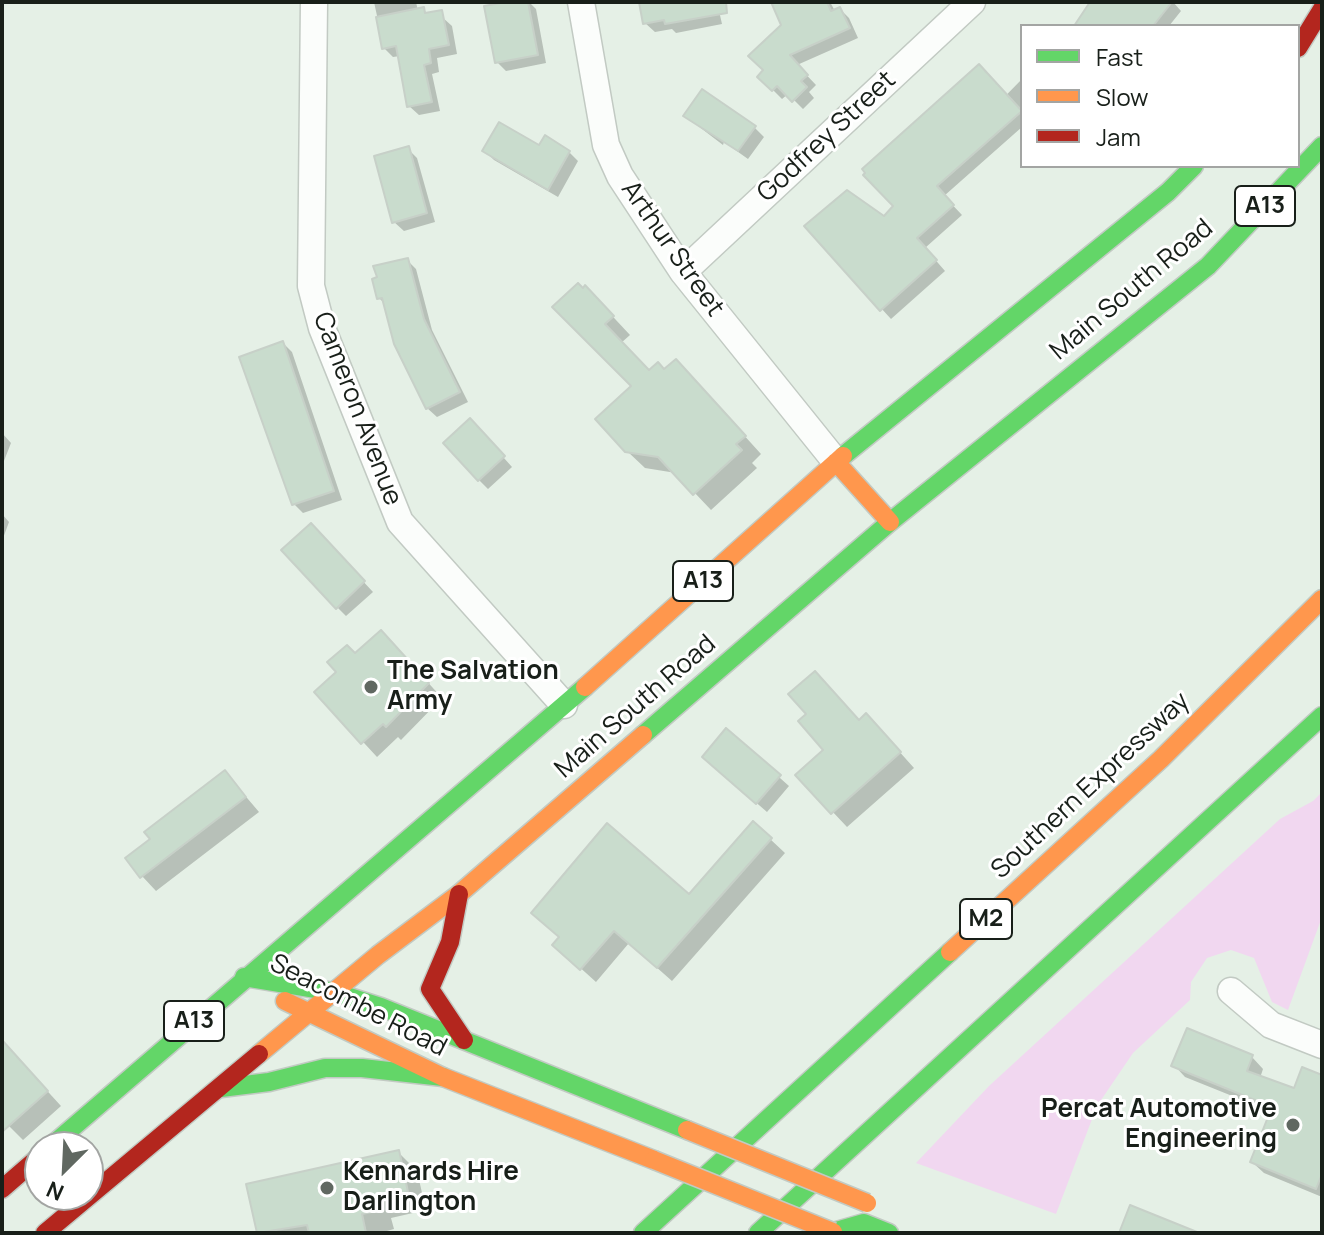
<!DOCTYPE html>
<html>
<head>
<meta charset="utf-8">
<style>
	body { margin:0 }
	#map { position:relative; width:1324px; height:1235px; overflow:hidden; background:#e5f0e6; font-family:Manrope,sans-serif }
	canvas { display:block }
	.frame { position:absolute; inset:0; border:4px solid #181f19; pointer-events:none }
	.legend { position:absolute; left:1020px; top:24px; width:280px; height:144px; box-sizing:border-box; background:#fff; border:2px solid #a3a5a3; margin:0; padding:10px 14px; list-style:none; font-size:24px; color:#181f19 }
	.legend li { display:flex; align-items:center; gap:16px; height:40px }
	.legend b { width:40px; border:2px solid #a3a5a3 }
	.north { position:absolute; left:24px; top:1131px; width:80px; height:80px; box-sizing:border-box; background:#fff; border:2px solid #a3a5a3; border-radius:50%; rotate:204deg; font-size:22px; font-weight:700; line-height:32px; text-align:center; color:#181f19 }
	.north::after { content:''; display:block; margin:auto; width:28px; height:36px; background:#606861; clip-path:polygon(50% 0,100% 100%,50% 72%,0 100%) }
</style>
</head>
<body>
<div id="map">
<canvas width="1324" height="1235"></canvas>
<div class="frame"></div>
<ul class="legend">
<li><b style="height:10px;background:#63d668"></b>Fast</li>
<li><b style="height:10px;background:#ff974d"></b>Slow</li>
<li><b style="height:10px;background:#b3261e"></b>Jam</li>
</ul>
<div class="north">N</div>
</div>
<script>
const context = document.querySelector('canvas').getContext('2d');
context.lineJoin = 'round';
function fillPath(path, color) {
  context.fillStyle = color;
  context.fill(path, 'evenodd');
}
function shape(rows) {
  const path = new Path2D();
  for (const r of rows) {
    path.moveTo(r[0], r[1]);
    for (let i = 2; i < r.length; i += 2) path.lineTo(r[i], r[i + 1]);
  }
  return path;
}
function strokePath(path, color, width, dash) {
  context.strokeStyle = color;
  context.lineWidth = width;
  context.lineCap = dash ? 'butt' : 'round';
  context.setLineDash(dash || []);
  context.stroke(path);
}
function label(font, color, halo, rows, align = 'center') {
  context.font = font + ' Manrope,sans-serif';
  context.lineWidth = 6;
  context.setLineDash([]);
  context.textBaseline = 'middle';
  context.strokeStyle = halo;
  context.fillStyle = color;
  for (const [text, x, y, turn = 0] of rows) {
    context.save();
    context.translate(x, y);
    context.rotate((+turn || 0) * Math.PI / 180);
    context.textAlign = isNaN(turn) ? turn : align;
    if (halo) context.strokeText(text, 0, 0);
    context.fillText(text, 0, 0);
    context.restore();
  }
}
fillPath(shape([
	[1322,792,1322,917,1288,1010,1272,1002,1254,958,1231,950,1207,958,1191,982,1190,1000,1133,1053,1097,1106,1056,1214,916,1163,989,1086,1280,819,1313,801]
]), '#f1d7f0');
fillPath(shape([
	[374,2,416,2,418,11,411,13,442,17,452,26,457,54,437,58,439,72,432,74,440,111,419,115,409,106,400,56,393,57,384,48],
	[517,2,529,2,536,9,546,63,506,71,497,62],
	[641,2,717,2,722,24,676,33,672,29,655,32,645,23],
	[773,2,830,2,835,11,840,9,849,18,858,38,797,65,816,85,809,92,814,98,803,109,788,94,782,99,760,77,783,25],
	[1094,2,1173,2,1181,11,1169,26,1076,26],
	[1022,79,1022,127,944,196,962,215,925,248,945,271,891,319,806,226,885,219],
	[685,116,755,128,764,137,748,159,724,142,723,145],
	[408,149,417,158,435,222,404,231,394,222],
	[485,151,569,152,578,161,558,197,494,160],
	[407,260,416,269,432,330,468,402,437,417,427,408,386,305,379,298,379,279],
	[602,305,630,335,621,343,649,373,665,372,693,379,761,454,752,463,757,468,711,510,676,473,645,468,627,451,634,386,555,307],
	[283,343,292,352,342,500,303,513,294,504],
	[479,430,512,467,488,489,479,480],
	[2,433,11,443,2,466],
	[2,514,9,522,2,541],
	[320,535,373,592,346,616,337,607],
	[395,646,442,698,401,740,398,737,377,757,317,692,355,656],
	[859,722,880,730,914,768,847,827,798,775],
	[727,731,789,786,767,812,714,766],
	[225,772,259,812,156,891,142,876],
	[754,824,785,853,672,981,629,943,596,982,555,945,689,897],
	[2,1049,19,1060,61,1106,23,1140,2,1119],
	[1252,1057,1263,1069,1260,1078,1295,1090,1322,1077,1322,1197,1264,1173,1252,1162,1272,1112,1185,1077,1174,1065],
	[398,1152,417,1171,426,1210,391,1218,394,1229,380,1233,259,1233,248,1186]
]), '#0003');
const building = shape([
	[506,2,528,2,538,55,495,63,484,6,506,2],
	[639,2,726,2,727,13,665,24,664,20,643,24,639,2],
	[771,2,827,2,831,11,840,7,850,28,790,55,808,75,801,81,807,87,792,102,777,86,772,91,757,77,763,70,748,56,781,25,771,2],
	[1090,2,1172,2,1153,26,1074,26,1090,2],
	[424,7,425,13,442,10,449,45,429,49,431,63,424,65,432,102,407,107,396,46,382,49,376,17,424,7],
	[979,64,1022,111,937,186,954,205,917,238,937,260,880,311,804,226,847,190,884,216,893,206,863,175,865,173,862,169,979,64],
	[702,89,756,126,738,151,683,116,702,89],
	[499,122,539,145,545,135,570,151,548,190,482,151,499,122],
	[409,146,427,213,392,223,374,156,409,146],
	[408,258,424,319,460,392,426,409,394,344,382,298,377,299,372,279,377,277,373,266,408,258],
	[578,283,583,288,585,285,614,316,605,324,649,370,658,362,664,369,676,359,746,436,736,444,742,450,693,495,658,457,625,452,595,419,631,386,552,307,578,283],
	[283,341,334,491,292,505,239,357,283,341],
	[470,418,505,456,478,481,443,443,470,418],
	[311,523,365,581,336,609,281,550,311,523],
	[381,630,429,683,386,727,383,724,361,744,314,692,336,672,327,662,347,645,355,653,381,630],
	[815,671,859,720,866,713,901,752,831,814,795,775,823,750,798,721,806,714,788,694,815,671],
	[726,728,781,775,756,804,702,757,726,728],
	[225,770,246,797,140,878,125,858,150,839,144,832,225,770],
	[753,821,772,838,657,968,614,931,580,970,552,945,559,937,531,913,607,823,689,894,753,821],
	[1187,1028,1253,1055,1247,1071,1294,1088,1302,1067,1322,1075,1322,1174,1316,1189,1250,1162,1272,1107,1171,1066,1187,1028],
	[2,1040,48,1091,2,1132,2,1040],
	[399,1150,408,1192,373,1199,376,1211,362,1214,366,1233,309,1233,307,1225,257,1233,246,1184,399,1150],
	[1130,1205,1197,1232,1197,1233,1119,1233,1130,1205]
]);
fillPath(building, '#c9dccd');
strokePath(building, '#c7d0c8', 2);
const street = shape([
	[314,2,311,286,322,328,400,522,564,705],
	[581,2,606,145,620,176,683,272,836,462],
	[683,272,972,2],
	[1231,991,1271,1025,1322,1045]
]);
const fast = shape([
	[843,456,1168,192,1194,166],
	[643,735,890,522,1208,266,1322,146],
	[244,977,334,992,381,1007,687,1130],
	[221,1088,269,1082,325,1068,362,1068,443,1077],
	[50,1147,585,687],
	[833,1232,864,1223,889,1233],
	[643,1233,950,952],
	[758,1233,1322,716]
]);
const slow = shape([
	[836,462,890,522],
	[585,687,843,456],
	[950,952,1161,759,1322,599],
	[285,1001,443,1077,654,1160],
	[259,1054,378,955,459,894,643,735]
]);
const jam = shape([
	[1298,48,1322,9],
	[459,894,450,942,430,989,464,1040],
	[2,1189,40,1156],
	[45,1233,259,1054]
]);
strokePath(street, '#c2cac3', 29);
strokePath(fast, '#c2cac3', 21);
strokePath(slow, '#c2cac3', 21);
strokePath(jam, '#c2cac3', 21);
strokePath(street, '#fbfdfb', 26);
strokePath(fast, '#63d668', 18);
strokePath(slow, '#ff974d', 18);
strokePath(jam, '#b3261e', 18);
const slowBridge = shape([
	[687,1130,867,1203],
	[654,1160,833,1232]
]);
strokePath(slowBridge, '#c2cac3', 21, []);
strokePath(slowBridge, '#ff974d', 18);
for (const [x, y, r, color] of [
	[371,687,8,"#606861"],
	[1293,1125,8,"#606861"],
	[327,1188,8,"#606861"]
]) {
  const dot = new Path2D();
  dot.arc(x, y, r, 0, 2 * Math.PI);
  context.fillStyle = color;
  context.fill(dot);
  strokePath(dot, '#fff', 3);
}
for (const [x, y, w] of [
	[1265,206,60],
	[703,581,60],
	[986,919,52],
	[194,1021,60]
]) {
  const box = new Path2D();
  box.roundRect(x - w / 2, y - 20, w, 40, 6);
  context.fillStyle = '#fff';
  context.fill(box);
  strokePath(box, '#181f19', 2);
}
label('bold 24px', '#181f19', null, [
	["A13",1265,206],
	["A13",703,581],
	["M2",986,919],
	["A13",194,1021]
]);
label('26px', '#181f19', '#fff', [
	["Godfrey Street",827,137,-43],
	["Arthur Street",672,249,55],
	["Main South Road",1132,290,-40],
	["Cameron Avenue",357,409,69],
	["Main South Road",636,707,-41],
	["Southern Expressway",1091,786,-43],
	["Seacombe Road",358,1006,27]
]);
label('bold 26px', '#181f19', '#fff', [
	["The Salvation",387,672],
	["Army",387,702],
	["Percat Automotive",1277,1110,"right"],
	["Engineering",1277,1140,"right"],
	["Kennards Hire",343,1173],
	["Darlington",343,1203]
], 'left');
</script>
</body>
</html>
